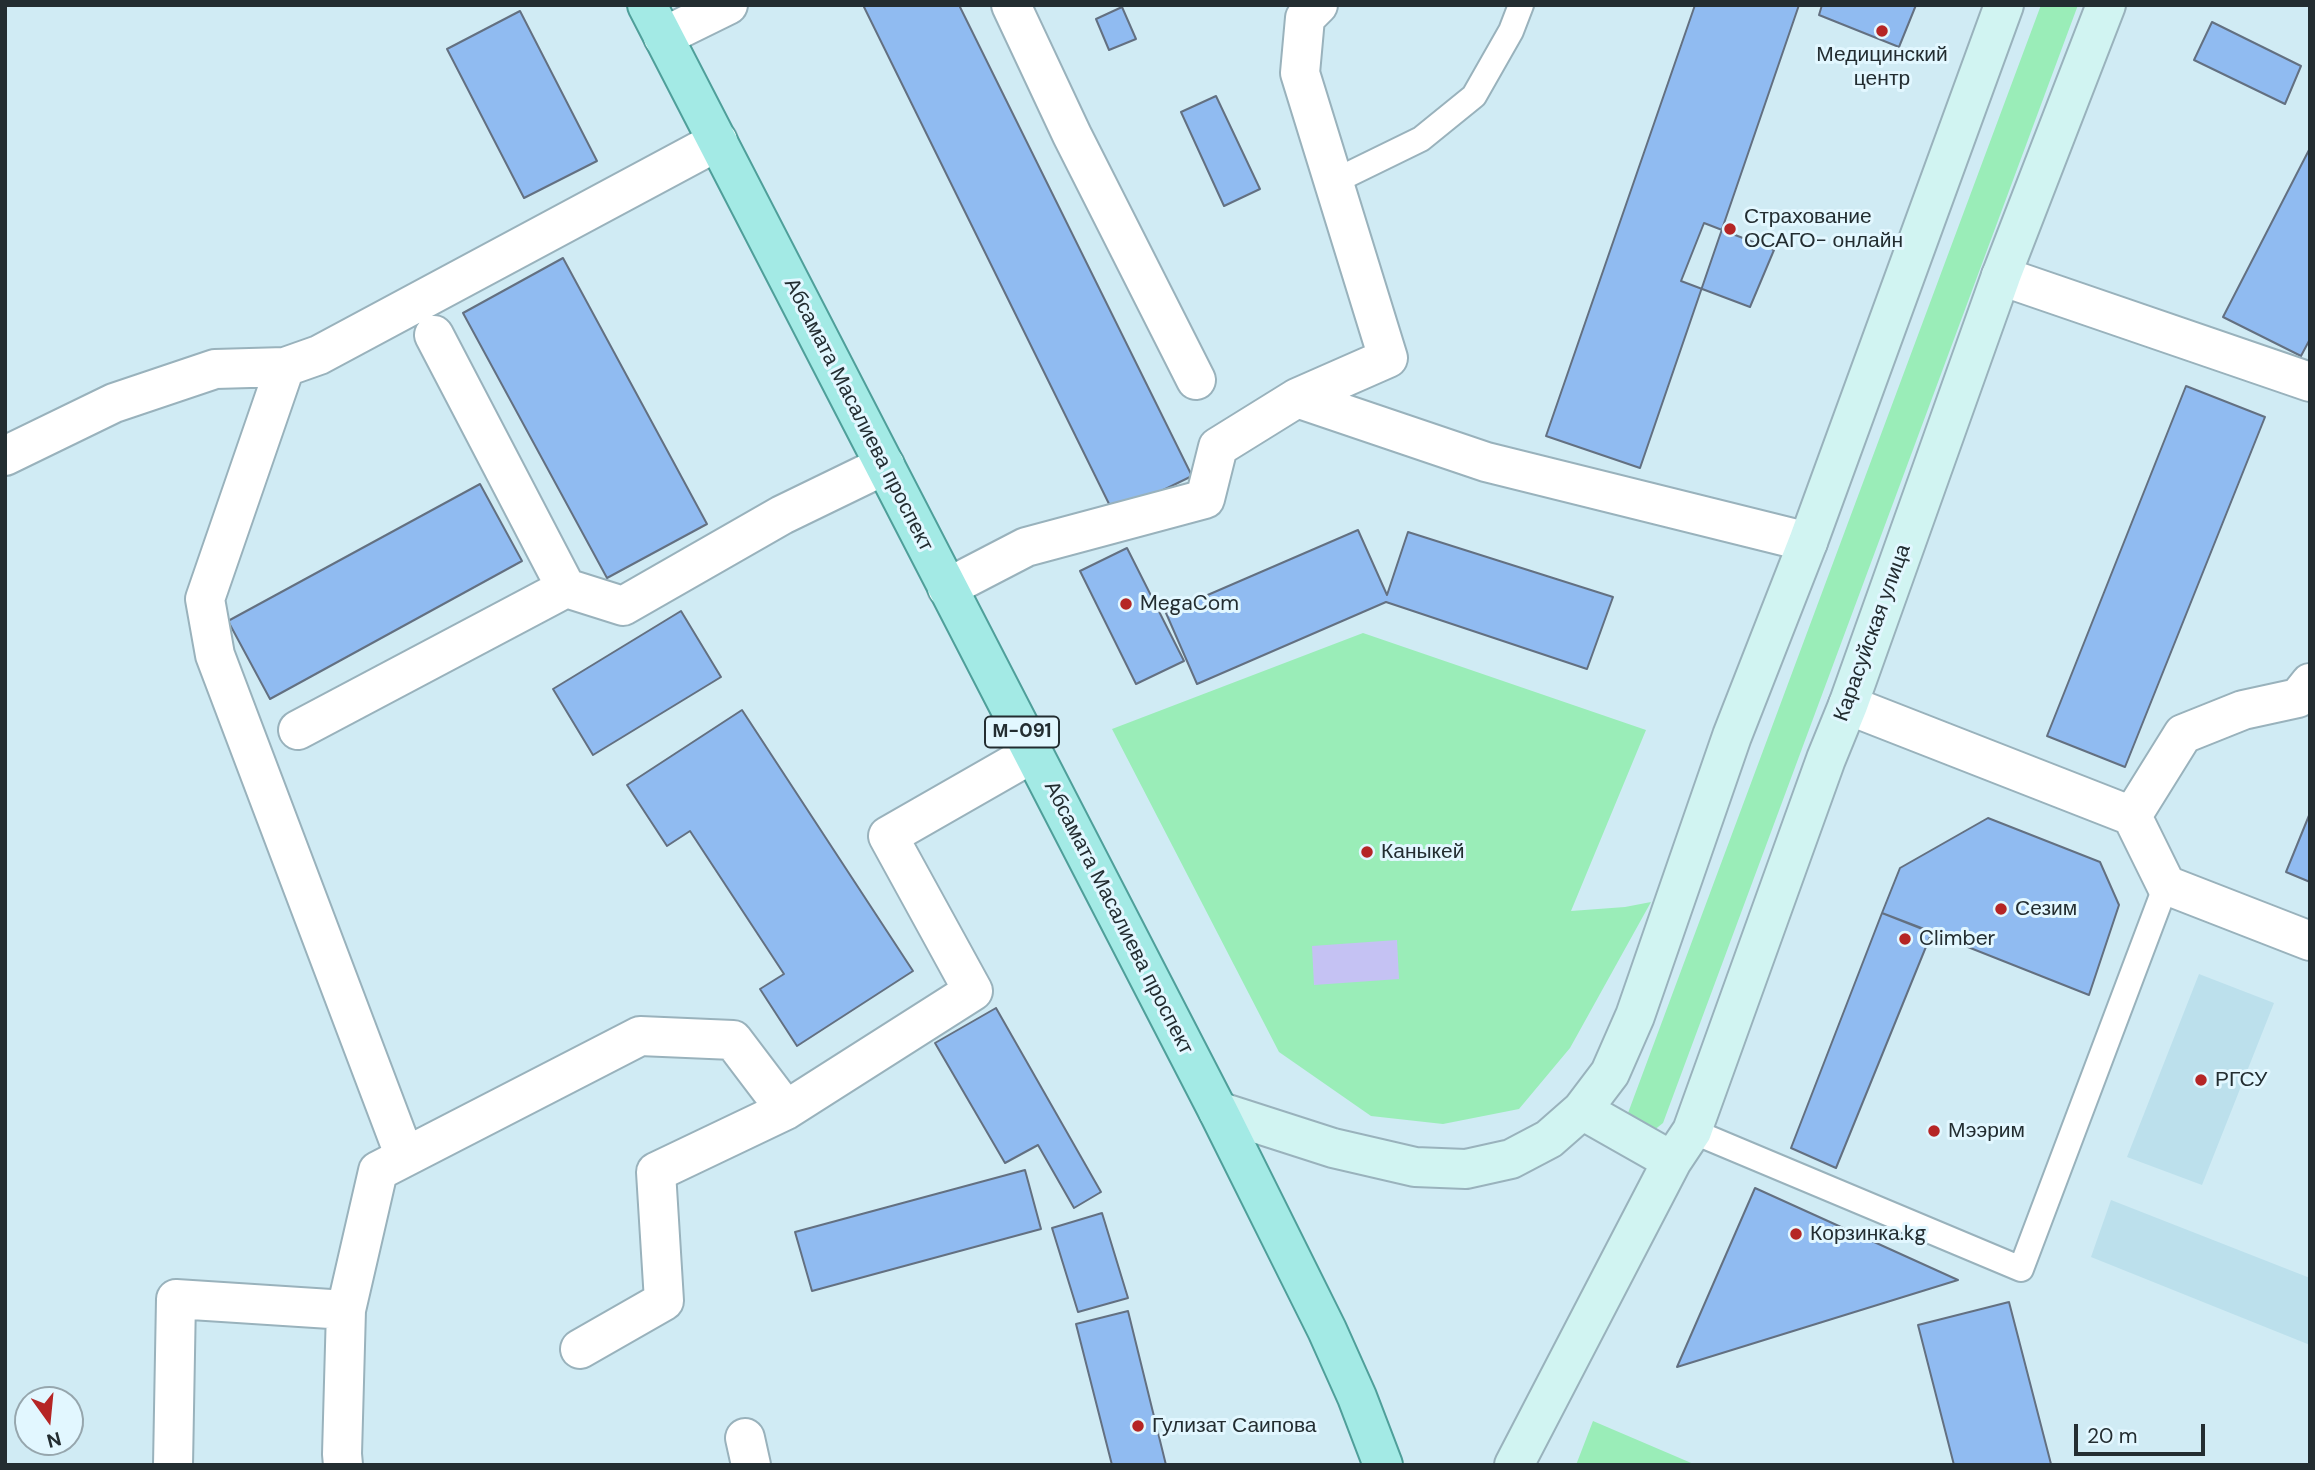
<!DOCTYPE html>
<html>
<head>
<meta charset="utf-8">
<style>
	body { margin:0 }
	#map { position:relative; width:2315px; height:1470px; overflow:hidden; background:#d0ebf4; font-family:"DM Sans",sans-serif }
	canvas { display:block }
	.frame { position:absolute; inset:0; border:7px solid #232d31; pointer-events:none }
	.north { position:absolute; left:14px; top:1386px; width:70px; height:70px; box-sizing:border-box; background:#e2f7ff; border:2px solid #96a6ad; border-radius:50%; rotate:165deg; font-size:19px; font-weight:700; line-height:28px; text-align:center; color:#232d31 }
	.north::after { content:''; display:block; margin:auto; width:24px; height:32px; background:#b52525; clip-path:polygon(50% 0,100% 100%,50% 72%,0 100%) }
	.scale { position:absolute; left:2074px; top:1424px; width:131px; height:32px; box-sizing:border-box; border:4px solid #232d31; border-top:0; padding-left:9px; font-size:21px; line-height:24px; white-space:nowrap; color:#232d31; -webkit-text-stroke:5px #e2f7ff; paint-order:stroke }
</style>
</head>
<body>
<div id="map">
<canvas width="2315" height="1470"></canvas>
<div class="frame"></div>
<div class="north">N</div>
<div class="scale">20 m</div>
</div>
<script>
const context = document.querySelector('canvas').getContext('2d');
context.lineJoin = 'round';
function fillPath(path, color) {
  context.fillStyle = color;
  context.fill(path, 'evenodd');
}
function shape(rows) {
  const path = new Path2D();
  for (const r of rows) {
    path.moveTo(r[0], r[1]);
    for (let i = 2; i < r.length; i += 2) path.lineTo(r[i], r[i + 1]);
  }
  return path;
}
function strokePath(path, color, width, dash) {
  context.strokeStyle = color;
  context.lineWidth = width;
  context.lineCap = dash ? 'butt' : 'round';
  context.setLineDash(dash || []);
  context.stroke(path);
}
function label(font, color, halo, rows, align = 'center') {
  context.font = font + ' "DM Sans",sans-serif';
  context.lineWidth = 6;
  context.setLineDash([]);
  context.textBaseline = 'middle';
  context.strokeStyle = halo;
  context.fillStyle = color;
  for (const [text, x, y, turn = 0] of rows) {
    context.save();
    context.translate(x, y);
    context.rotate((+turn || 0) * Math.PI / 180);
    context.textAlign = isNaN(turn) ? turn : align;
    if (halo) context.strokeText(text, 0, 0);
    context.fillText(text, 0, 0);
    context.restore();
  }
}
fillPath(shape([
	[2199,974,2274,1003,2202,1185,2127,1157],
	[2111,1200,2310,1278,2310,1345,2091,1257]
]), '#bce0ec');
fillPath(shape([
	[2041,5,2078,5,1663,1123,1653,1131,1632,1123,1628,1113],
	[1363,633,1646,730,1571,911,1625,907,1651,902,1570,1048,1519,1109,1443,1124,1371,1116,1279,1052,1112,729],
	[1593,1421,1696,1465,1576,1465]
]), '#9aedb8');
fillPath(shape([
	[1397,940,1399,979,1314,985,1312,946]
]), '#c5c2f3');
const building = shape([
	[863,5,959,5,1192,476,1114,514,863,5],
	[1695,5,1799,5,1640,468,1546,436,1695,5],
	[1822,5,1916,5,1899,47,1819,15,1822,5],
	[1122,7,1136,39,1109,50,1096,19,1122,7],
	[520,11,597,161,524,198,447,49,520,11],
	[2212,22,2301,66,2285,104,2194,60,2212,22],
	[1216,96,1260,189,1224,206,1181,112,1216,96],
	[2310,148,2310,339,2301,356,2223,317,2310,148],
	[1704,223,1774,250,1750,307,1681,281,1704,223],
	[563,258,707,524,607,578,463,313,563,258],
	[2186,386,2265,417,2125,767,2047,736,2186,386],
	[480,484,522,561,270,699,228,621,480,484],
	[1358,530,1387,595,1408,532,1613,597,1587,669,1386,602,1197,684,1166,613,1358,530],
	[1127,548,1184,661,1136,684,1080,571,1127,548],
	[681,611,721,677,593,755,553,689,681,611],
	[742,710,913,971,797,1046,760,989,784,974,690,831,667,846,627,785,742,710],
	[2310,813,2310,882,2286,872,2310,813],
	[1988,818,2100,862,2119,905,2089,995,1882,913,1900,868,1988,818],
	[1882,913,1932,932,1836,1168,1791,1148,1882,913],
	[996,1008,1101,1192,1074,1208,1038,1145,1005,1163,935,1043,996,1008],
	[1025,1170,1041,1229,812,1291,795,1232,1025,1170],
	[1755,1188,1958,1280,1677,1367,1755,1188],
	[1102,1213,1128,1298,1078,1312,1052,1228,1102,1213],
	[2009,1302,2051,1464,1954,1465,1918,1325,2009,1302],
	[1128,1311,1166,1465,1112,1465,1076,1324,1128,1311]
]);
fillPath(building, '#90bbf1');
strokePath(building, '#637081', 2);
const lane = shape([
	[1333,182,1421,139,1474,96,1511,31,1521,5],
	[1692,1131,2021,1269,2166,885]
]);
const street = shape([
	[1011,5,1072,135,1196,380],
	[663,37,728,5],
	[2001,276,2310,382],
	[434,335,566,588,623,606,782,515,885,465],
	[285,367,205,599,215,655,405,1157],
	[1297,398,1388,358,1300,73,1305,18,1318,5],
	[5,456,114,403,215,369,285,367,319,355,718,141],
	[947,588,1026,547,1205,499,1218,447,1297,398,1486,462,1808,542],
	[1848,705,2132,816,2166,885,2310,941],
	[298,730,566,588],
	[2132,816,2183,734,2243,710,2298,698,2310,683],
	[580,1349,664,1301,656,1172,786,1110,973,991,888,836,1033,753],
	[745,1438,751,1465],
	[173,1465,176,1299,346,1310],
	[343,1465,342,1454,346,1310,378,1171,640,1036,733,1040,786,1110]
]);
const secondary = shape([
	[1582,1110,1672,1161],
	[1218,1111,1333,1148,1415,1167,1466,1169,1511,1159,1549,1139,1582,1110,1610,1073,1635,1016,1732,736,1808,542,2004,5],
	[1514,1465,1672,1161,1692,1131,1826,759,1848,705,2001,276,2106,5]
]);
const primary = shape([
	[647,5,1218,1111,1327,1330,1357,1397,1383,1465]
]);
strokePath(lane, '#99b2bc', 28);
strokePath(street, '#99b2bc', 42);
strokePath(secondary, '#99b2bc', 42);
strokePath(primary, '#4f9f9a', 42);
strokePath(lane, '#fff', 24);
strokePath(street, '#fff', 38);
strokePath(secondary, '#d1f4f2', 38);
strokePath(primary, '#a3eae5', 38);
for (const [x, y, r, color] of [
	[1882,31,7,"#b52525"],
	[1730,229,7,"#b52525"],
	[1126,604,7,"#b52525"],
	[1367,852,7,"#b52525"],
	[2001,909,7,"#b52525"],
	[1905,939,7,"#b52525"],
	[2201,1080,7,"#b52525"],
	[1934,1131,7,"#b52525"],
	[1796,1234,7,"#b52525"],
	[1138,1426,7,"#b52525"]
]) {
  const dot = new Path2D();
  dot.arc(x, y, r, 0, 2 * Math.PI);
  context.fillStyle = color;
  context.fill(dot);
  strokePath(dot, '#e2f7ff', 2.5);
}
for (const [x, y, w] of [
	[1022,732,74]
]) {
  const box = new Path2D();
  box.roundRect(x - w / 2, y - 15.5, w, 31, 5);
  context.fillStyle = '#e2f7ff';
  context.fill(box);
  strokePath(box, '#232d31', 2);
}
label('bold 19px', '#232d31', null, [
	["М-091",1022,732]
]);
label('21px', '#232d31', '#e2f7ff', [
	["Медицинский",1882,55,"center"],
	["центр",1882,79,"center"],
	["Страхование",1744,217],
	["ОСАГО- онлайн",1744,241],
	["MegaCom",1140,604],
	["Каныкей",1381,852],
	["Сезим",2015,909],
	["Climber",1919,939],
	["РГСУ",2215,1080],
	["Мээрим",1948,1131],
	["Корзинка.kg",1810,1234],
	["Гулизат Саипова",1152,1426]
], 'left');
label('21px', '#232d31', '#e2f7ff', [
	["Абсамата Масалиева проспект",858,415,63],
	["Карасуйская улица",1873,633,-70],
	["Абсамата Масалиева проспект",1118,918,63]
]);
</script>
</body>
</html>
